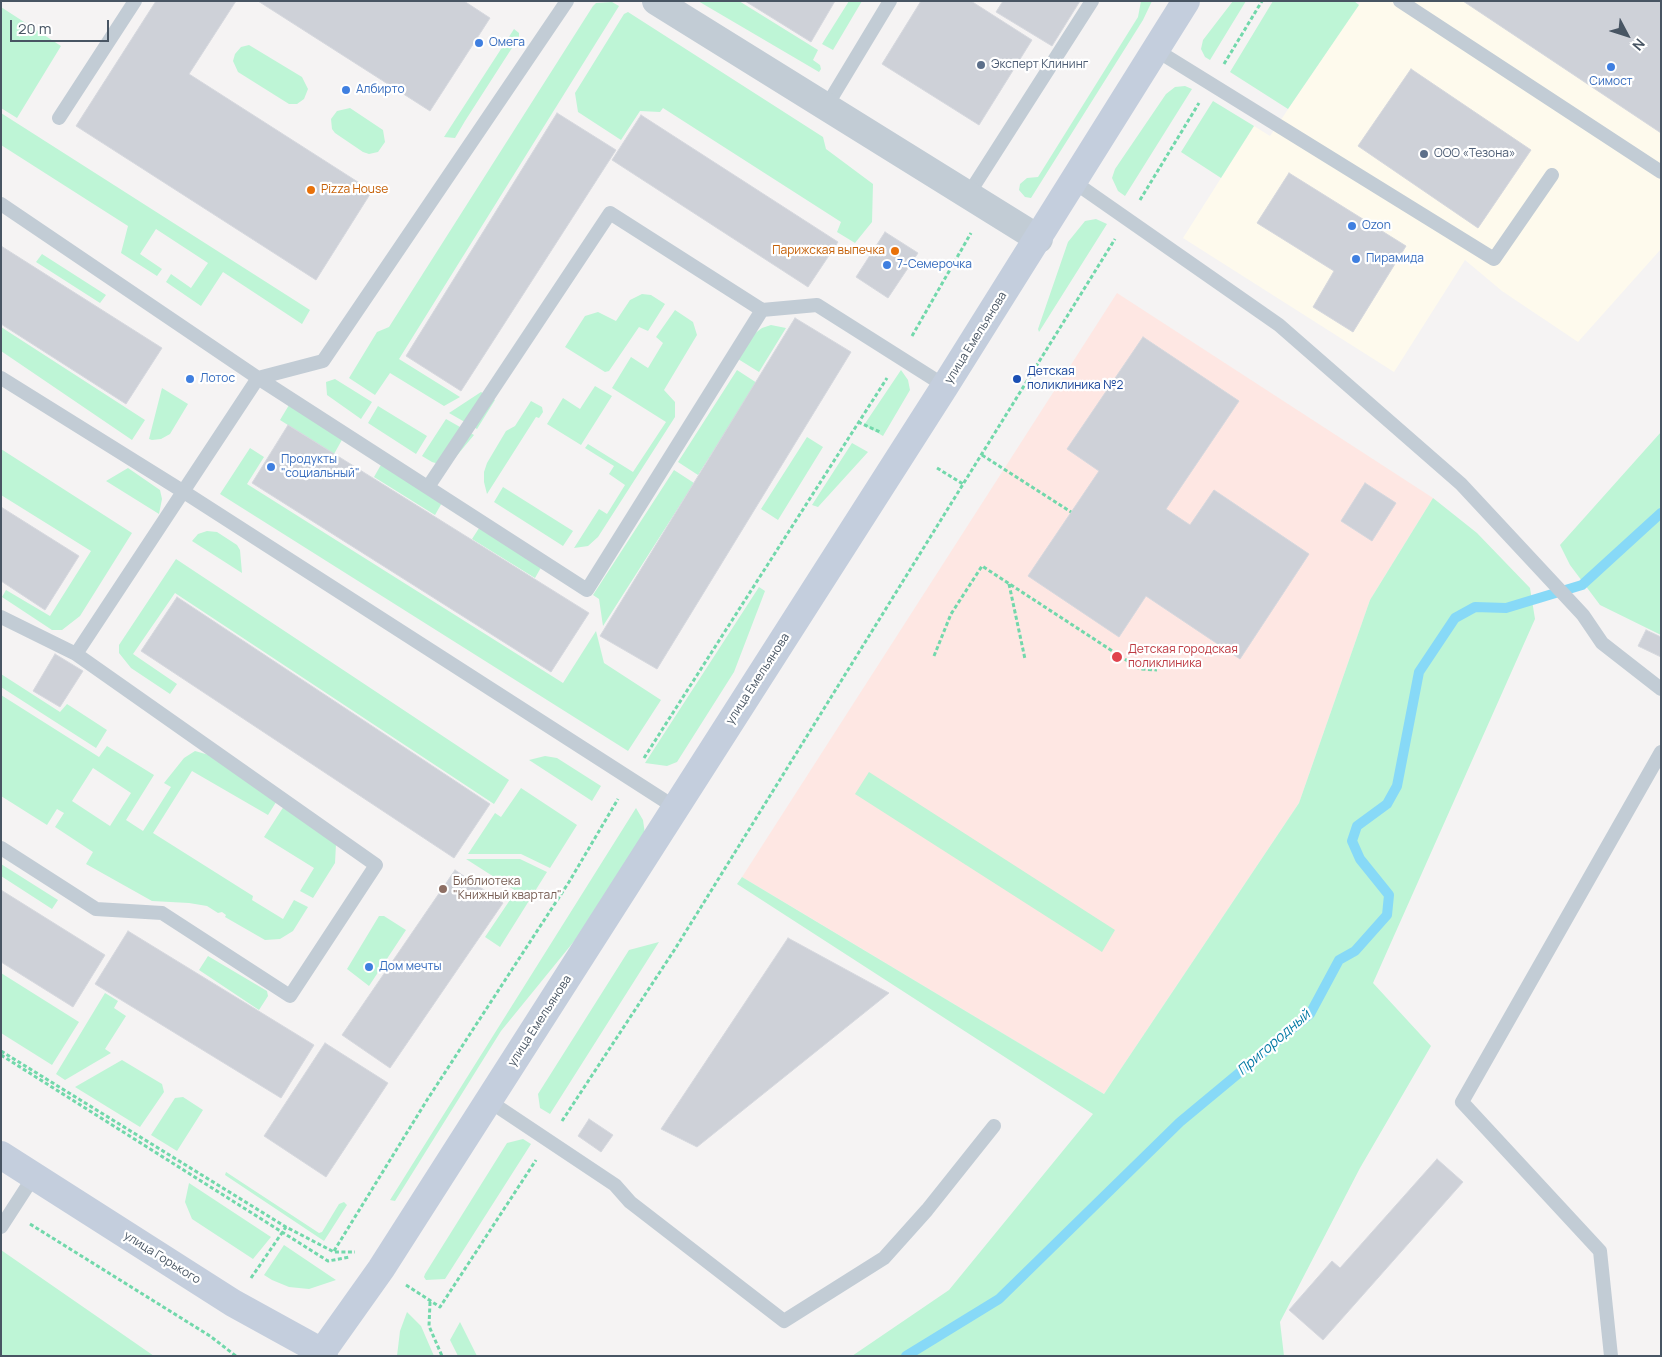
<!DOCTYPE html>
<html>
<head>
<meta charset="utf-8">
<style>
	body { margin:0 }
	#map { position:relative; width:1662px; height:1357px; overflow:hidden; background:#f5f3f3; font-family:Manrope,sans-serif }
	canvas { display:block }
	.frame { position:absolute; inset:0; border:2px solid #485563; pointer-events:none }
	.north { position:absolute; left:1602px; top:10px; width:50px; height:50px; -webkit-text-stroke:4px #fff; paint-order:stroke; rotate:130deg; font-size:14px; font-weight:700; line-height:20px; text-align:center; color:#485563 }
	.north::after { content:''; display:block; margin:auto; width:18px; height:22px; background:#485563; clip-path:polygon(50% 0,100% 100%,50% 72%,0 100%) }
	.scale { position:absolute; left:10px; top:20px; width:99px; height:22px; box-sizing:border-box; border:2px solid #485563; border-top:0; padding-left:6px; font-size:15px; line-height:18px; white-space:nowrap; color:#485563; -webkit-text-stroke:4px #fff; paint-order:stroke }
</style>
</head>
<body>
<div id="map">
<canvas width="1662" height="1357"></canvas>
<div class="frame"></div>
<div class="north">N</div>
<div class="scale">20 m</div>
</div>
<script>
const context = document.querySelector('canvas').getContext('2d');
context.lineJoin = 'round';
function fillPath(path, color) {
  context.fillStyle = color;
  context.fill(path, 'evenodd');
}
function shape(rows) {
  const path = new Path2D();
  for (const r of rows) {
    path.moveTo(r[0], r[1]);
    for (let i = 2; i < r.length; i += 2) path.lineTo(r[i], r[i + 1]);
  }
  return path;
}
function strokePath(path, color, width, dash) {
  context.strokeStyle = color;
  context.lineWidth = width;
  context.lineCap = dash ? 'butt' : 'round';
  context.setLineDash(dash || []);
  context.stroke(path);
}
function label(font, color, halo, rows, align = 'center') {
  context.font = font + ' Manrope,sans-serif';
  context.lineWidth = 4.5;
  context.setLineDash([]);
  context.textBaseline = 'middle';
  context.strokeStyle = halo;
  context.fillStyle = color;
  for (const [text, x, y, turn = 0] of rows) {
    context.save();
    context.translate(x, y);
    context.rotate((+turn || 0) * Math.PI / 180);
    context.textAlign = isNaN(turn) ? turn : align;
    if (halo) context.strokeText(text, 0, 0);
    context.fillText(text, 0, 0);
    context.restore();
  }
}
fillPath(shape([
	[1361,1,1661,1,1661,249,1578,342,1502,291,1465,260,1394,372,1183,238,1254,126,1270,136]
]), '#fefaed');
fillPath(shape([
	[1117,293,1433,498,1370,600,1299,803,1104,1094,742,877]
]), '#fee7e3');
fillPath(shape([
	[698,1,739,1,818,50,813,60,820,65,821,69,819,72],
	[849,1,862,1,833,50,822,44],
	[1141,1,1152,1,1143,20,1031,198,1025,197,1019,190,1020,184,1027,178,1038,177,1138,17],
	[1233,1,1246,1,1210,60,1205,57,1201,49,1203,40],
	[1273,1,1354,1,1359,5,1288,109,1230,72],
	[612,2,619,6,399,359,460,397,444,406,390,373,375,395,349,378,377,332,389,327,593,6,596,3],
	[1,7,61,46,17,118,1,108],
	[628,12,823,137,826,149,873,184,872,222,855,243,837,232,841,222,663,108,660,112,640,111,621,140,578,112,575,93,624,14],
	[514,29,519,33,519,37,465,121,455,138,444,137],
	[249,45,302,77,308,89,304,99,297,104,289,104,238,72,233,61,235,54,241,47],
	[1185,86,1192,89,1125,196,1118,191,1112,178,1115,169,1166,94,1175,87],
	[1213,101,1254,126,1221,178,1181,152],
	[350,108,383,130,385,142,378,152,369,154,363,152,335,133,332,129,331,119,337,111],
	[1,113,310,310,302,324,223,272,201,306,166,282,171,274,191,288,208,263,156,229,140,254,162,269,157,276,121,253,128,226,1,145],
	[1096,219,1107,224,1039,332,1038,329,1068,242,1085,221],
	[42,254,106,295,100,303,36,262],
	[642,294,651,295,665,304,648,331,639,327,609,371,605,372,565,347,585,316,598,312,616,321,630,300],
	[675,310,693,322,697,335,664,390,675,402,675,417,598,537,588,546,574,548,599,509,607,514,625,485,609,474,614,466,585,448,588,444,633,472,666,422,612,388,631,357,648,368,663,343,656,337],
	[771,325,786,328,759,372,738,359,754,334,762,328],
	[1,327,145,420,132,440,1,351],
	[737,370,757,383,698,475,678,462],
	[901,370,908,380,910,390,883,436,864,425],
	[335,379,372,402,361,419,327,395,326,382],
	[595,386,612,396,581,445,547,424,563,398,580,409],
	[162,388,188,404,170,434,161,439,152,440,149,439],
	[481,392,495,400,477,429,449,413],
	[531,401,542,407,543,412,539,418,536,417,487,494,484,482,484,472,487,463,506,431,515,426],
	[289,405,343,438,334,454,280,420],
	[378,406,427,436,416,454,368,423],
	[446,419,474,435,454,459,439,464,432,462,422,456],
	[1661,432,1661,635,1600,605,1570,565,1560,545],
	[807,437,823,447,778,520,761,509],
	[852,443,868,452,818,507,812,505],
	[250,448,264,457,247,484,563,683,596,631,604,663,661,700,628,751,220,494],
	[1,449,132,533,80,616,62,630,52,630,2,597,6,590,50,616,91,551,1,495],
	[382,463,443,501,435,515,374,477],
	[128,468,160,490,162,499,159,514,106,481],
	[674,470,694,483,603,626,599,599,593,595],
	[503,487,573,531,563,546,494,502],
	[1433,498,1477,533,1530,588,1535,619,1373,983,1431,1046,1360,1168,1280,1322,1284,1356,852,1356,949,1290,1093,1114,737,884,742,877,1104,1094,1299,803,1370,600],
	[481,525,543,564,535,578,472,539],
	[207,531,217,532,237,545,240,550,242,573,192,541,198,534],
	[176,559,509,780,494,804,175,593,133,654,177,684,170,694,131,668,119,653,119,645],
	[759,587,765,591,734,672,677,762,667,766,645,763],
	[1,674,60,712,67,704,107,730,96,748,1,687],
	[1,695,99,757,107,746,154,775,126,820,143,831,171,787,164,783,184,758,195,751,209,755,278,799,268,815,192,771,153,833,253,896,252,900,283,919,294,900,308,907,293,931,280,939,265,940,225,917,226,915,222,912,218,913,207,906,189,903,152,901,86,864,93,852,55,827,64,813,57,809,47,825,1,796],
	[93,768,131,793,110,826,72,801],
	[545,756,557,758,601,786,592,801,529,760],
	[869,772,1115,930,1102,952,855,794],
	[521,788,577,825,550,868,521,854,468,854,495,813,501,817],
	[286,803,336,844,335,863,313,898,300,891,314,868,264,837],
	[636,808,643,820,645,834,593,918,501,1031,395,1201,390,1200],
	[466,859,520,859,547,872,500,947,485,937,516,891],
	[1,864,58,900,52,909,1,876],
	[379,916,384,916,406,930,369,986,347,969],
	[659,942,550,1114,540,1108,538,1094,629,950],
	[208,956,267,991,268,996,259,1010,199,970],
	[1,973,79,1022,52,1065,1,1033],
	[105,993,118,1001,114,1008,126,1016,105,1049,111,1053,65,1080,56,1074],
	[122,1060,162,1084,164,1092,140,1127,75,1087],
	[183,1097,203,1110,177,1151,151,1135,175,1098],
	[523,1139,531,1144,445,1279,426,1280,424,1277,425,1274,507,1143],
	[226,1172,319,1233,322,1232,339,1204,344,1202,347,1205,324,1241,225,1175],
	[189,1183,271,1237,253,1259,192,1219,185,1202],
	[284,1245,336,1280,309,1289,289,1287,272,1280,264,1275],
	[1,1250,154,1356,1,1356],
	[407,1312,421,1326,434,1356,397,1356,400,1331],
	[460,1322,477,1356,458,1356,450,1340]
]), '#bef5d6');
strokePath(shape([
	[906,1356,999,1299,1180,1122,1310,1014,1339,960,1355,951,1387,915,1389,895,1360,859,1352,841,1357,826,1387,804,1397,786,1419,672,1455,618,1475,607,1506,608,1582,585,1661,513]
]), '#87d9f7', 10);
const building = shape([
	[156,1,236,1,189,74,372,191,316,280,76,126,156,1],
	[258,1,464,1,490,18,430,111,258,1],
	[745,1,835,1,811,42,745,1],
	[921,1,971,1,1032,40,979,125,882,64,921,1],
	[1003,1,1080,1,1052,46,996,12,1003,1],
	[1463,1,1661,1,1661,133,1463,1],
	[1411,69,1531,150,1478,228,1358,146,1411,69],
	[557,113,616,150,461,391,406,356,557,113],
	[641,115,838,242,808,287,612,160,641,115],
	[1289,173,1406,246,1353,332,1313,307,1334,271,1257,223,1289,173],
	[885,232,918,253,888,298,856,277,885,232],
	[1,246,162,348,126,404,1,324,1,246],
	[795,318,851,352,657,669,600,636,795,318],
	[1143,337,1239,401,1166,509,1190,525,1214,490,1309,554,1240,659,1146,596,1119,637,1028,576,1099,471,1067,449,1143,337],
	[288,425,589,613,551,672,252,483,288,425],
	[1365,483,1396,503,1372,541,1341,521,1365,483],
	[1,507,79,556,45,610,1,581,1,507],
	[177,597,490,804,454,858,141,651,177,597],
	[1646,630,1661,637,1661,657,1638,646,1646,630],
	[55,654,83,671,60,707,33,691,55,654],
	[455,870,503,903,390,1068,342,1035,455,870],
	[1,890,105,955,73,1007,1,962,1,890],
	[128,931,314,1045,281,1098,95,984,128,931],
	[788,938,889,993,697,1147,661,1129,788,938],
	[325,1043,388,1083,326,1177,264,1136,325,1043],
	[589,1119,613,1135,601,1152,578,1136,589,1119],
	[1437,1159,1463,1182,1323,1340,1289,1310,1332,1261,1340,1268,1437,1159]
]);
fillPath(building, '#ced1d8');
strokePath(building, '#d6d8de', 1);
strokePath(shape([
	[1224,64,1262,1],
	[1140,200,1199,103],
	[912,336,971,233],
	[858,422,880,432],
	[982,455,1071,512],
	[937,468,963,484],
	[1009,584,1025,659],
	[934,656,951,614,982,566,1140,669,1157,670],
	[644,758,887,378],
	[1,1051,286,1227,334,1252,355,1252],
	[1,1055,328,1261,350,1257],
	[562,1121,675,949,1115,239],
	[30,1224,210,1336,236,1356],
	[334,1251,427,1100,569,882,618,799],
	[251,1278,286,1227],
	[406,1285,440,1307,536,1160],
	[430,1302,429,1326,442,1356]
]), '#72d8ab', 3, [4, 2.5]);
strokePath(shape([
	[1400,1,1661,172],
	[1156,50,1494,259,1552,175],
	[826,107,890,1],
	[59,118,135,1],
	[1074,182,1279,325,1461,484,1583,615,1602,643,1661,689],
	[968,195,1092,1],
	[1,204,258,378,323,361,567,1],
	[1,378,184,492,676,808],
	[428,487,610,213,762,310],
	[1,617,76,654],
	[1,848,96,909,162,913,290,996,376,865,76,654,258,378,587,590,762,310,817,305,945,386],
	[489,1101,615,1185,630,1202,784,1321,884,1258,927,1210,994,1126],
	[1,1227,34,1176],
	[1611,1356,1600,1251,1462,1102,1661,752]
]), '#c2ccd5', 14);
strokePath(shape([
	[656,1,1039,239]
]), '#c2ccd5', 28);
strokePath(shape([
	[1,1155,233,1303,322,1352,324,1356],
	[322,1352,381,1269,945,386,1186,1]
]), '#c4cedd', 28);
for (const [x, y, r, color] of [
	[479,43,5,"#3f7fe0"],
	[981,65,5,"#5c6f8a"],
	[1611,67,5,"#3f7fe0"],
	[346,90,5,"#3f7fe0"],
	[1424,154,5,"#5c6f8a"],
	[311,190,5,"#e8710a"],
	[1352,226,5,"#3f7fe0"],
	[895,251,5,"#e8710a"],
	[1356,259,5,"#3f7fe0"],
	[887,265,5,"#3f7fe0"],
	[190,379,5,"#3f7fe0"],
	[1017,379,5,"#1a4fb4"],
	[271,467,5,"#3f7fe0"],
	[1117,657,6,"#e0444e"],
	[443,889,5,"#8d6e63"],
	[369,967,5,"#3f7fe0"]
]) {
  const dot = new Path2D();
  dot.arc(x, y, r, 0, 2 * Math.PI);
  context.fillStyle = color;
  context.fill(dot);
  strokePath(dot, '#fff', 2);
}
label('12px', '#366cbe', '#fff', [
	["Омега",489,43],
	["Симост",1611,82,"center"],
	["Албирто",356,90],
	["Ozon",1362,226],
	["Пирамида",1366,259],
	["7-Семерочка",897,265],
	["Лотос",200,379],
	["Продукты",281,460],
	["\"социальный\"",281,474],
	["Дом мечты",379,967]
], 'left');
label('12px', '#4e5e75', '#fff', [
	["Эксперт Клининг",991,65],
	["ООО «Тезона»",1434,154]
], 'left');
label('12px', '#c56008', '#fff', [
	["Pizza House",321,190],
	["Парижская выпечка",885,251,"right"]
], 'left');
label('12px', '#485563', '#fff', [
	["улица Емельянова",976,338,-58],
	["улица Емельянова",758,679,-57],
	["улица Емельянова",540,1021,-57],
	["улица Горького",162,1258,32]
]);
label('12px', '#164399', '#fff', [
	["Детская",1027,372],
	["поликлиника №2",1027,386]
], 'left');
label('12px', '#be3a42', '#fff', [
	["Детская городская",1128,650],
	["поликлиника",1128,664]
], 'left');
label('12px', '#785e54', '#fff', [
	["Библиотека",453,882],
	["\"Книжный квартал\"",453,896]
], 'left');
label('italic 14px', '#037aa4', '#fff', [
	["Пригородный",1274,1043,-41]
]);
</script>
</body>
</html>
